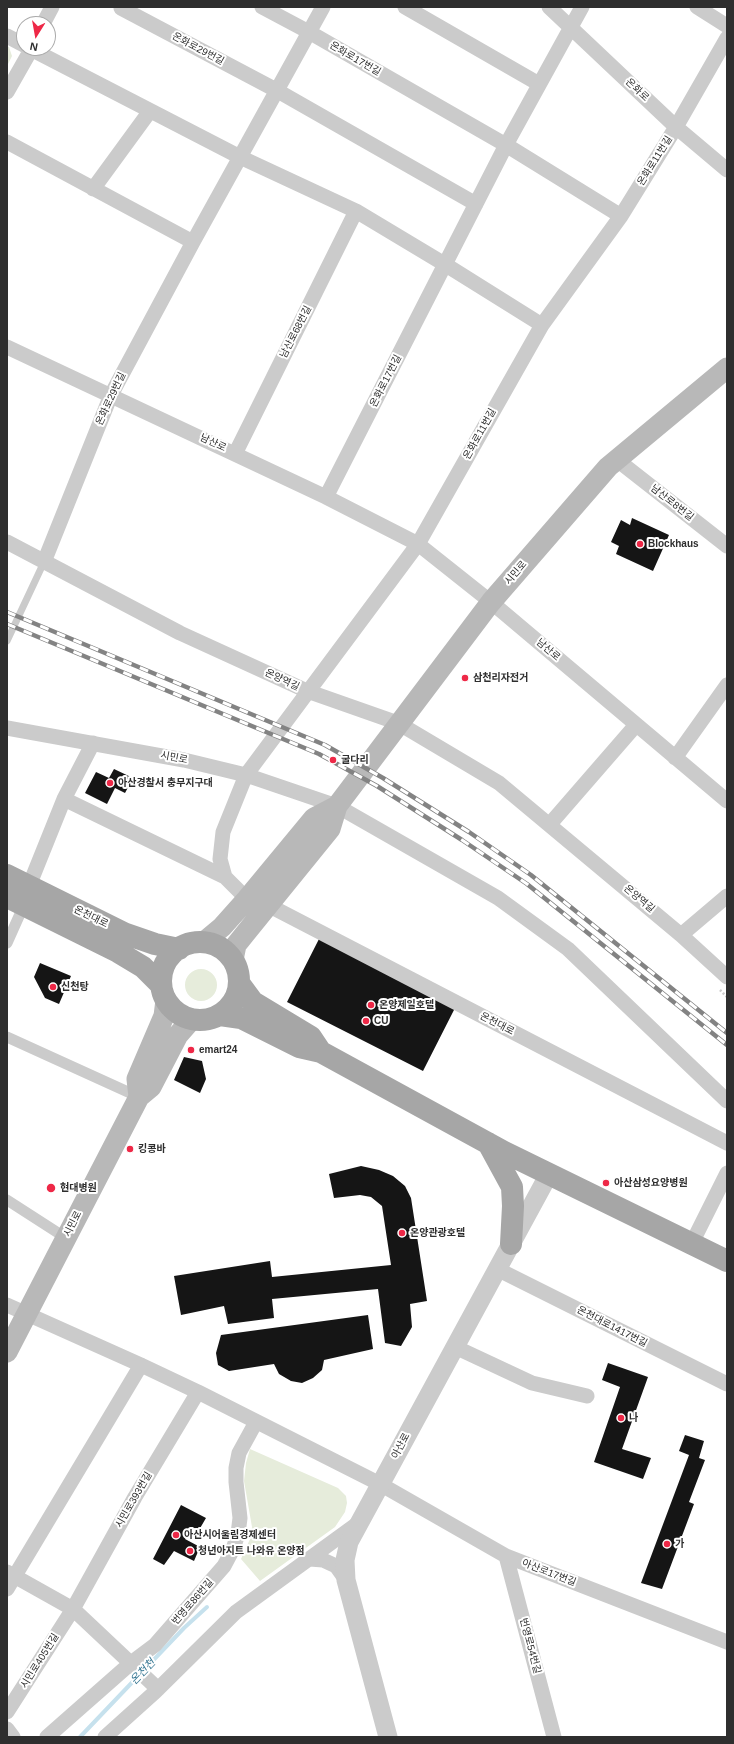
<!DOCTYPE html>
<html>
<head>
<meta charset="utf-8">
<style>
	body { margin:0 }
	#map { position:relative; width:734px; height:1744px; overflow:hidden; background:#fff; font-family:Helvetica,sans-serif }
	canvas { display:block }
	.frame { position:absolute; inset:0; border:8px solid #2e2e2e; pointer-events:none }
	.north { position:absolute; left:16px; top:16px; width:40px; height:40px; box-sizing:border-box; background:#fff; border:1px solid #ababab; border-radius:50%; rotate:191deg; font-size:11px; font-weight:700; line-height:16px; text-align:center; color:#2e2e2e }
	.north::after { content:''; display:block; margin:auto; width:14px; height:18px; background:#ee2847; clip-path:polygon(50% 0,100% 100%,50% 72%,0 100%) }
</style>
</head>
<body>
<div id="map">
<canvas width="734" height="1744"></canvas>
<div class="frame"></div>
<div class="north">N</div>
</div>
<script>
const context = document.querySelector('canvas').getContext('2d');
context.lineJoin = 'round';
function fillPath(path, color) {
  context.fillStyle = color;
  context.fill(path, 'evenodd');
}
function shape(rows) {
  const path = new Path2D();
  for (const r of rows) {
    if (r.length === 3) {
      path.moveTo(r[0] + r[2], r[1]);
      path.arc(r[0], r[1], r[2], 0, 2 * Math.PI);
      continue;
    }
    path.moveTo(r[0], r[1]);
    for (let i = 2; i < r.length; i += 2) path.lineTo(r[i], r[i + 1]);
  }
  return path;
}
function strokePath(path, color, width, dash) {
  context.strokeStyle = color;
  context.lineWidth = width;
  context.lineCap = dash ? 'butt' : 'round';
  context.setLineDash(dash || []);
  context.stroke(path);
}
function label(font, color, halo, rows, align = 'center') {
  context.font = font + ' Helvetica,"Noto Sans KR",sans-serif';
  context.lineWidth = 4;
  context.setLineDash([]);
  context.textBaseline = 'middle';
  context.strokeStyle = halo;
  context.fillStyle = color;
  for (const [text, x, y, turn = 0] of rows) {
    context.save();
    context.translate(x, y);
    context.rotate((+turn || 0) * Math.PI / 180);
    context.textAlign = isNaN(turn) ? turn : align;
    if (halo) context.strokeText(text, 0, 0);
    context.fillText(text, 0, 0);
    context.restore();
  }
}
fillPath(shape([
	[7,46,9,47,12,56,7,66],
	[201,985,16],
	[250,1449,338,1488,346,1496,347,1503,345,1512,335,1527,260,1581,241,1559,250,1539,252,1527,244,1481,246,1463]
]), '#e6ecdb');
strokePath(shape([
	[80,1737,184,1628,207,1607]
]), '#c6e1ed', 4);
fillPath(shape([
	[632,518,669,535,653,571,616,554,619,546,611,542,621,520,630,525],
	[114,769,133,778,125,793,115,788,107,804,85,793,96,772,109,778],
	[319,939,455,1008,423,1071,287,1002],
	[40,963,71,976,59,1004,45,998,34,977],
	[184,1057,202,1061,206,1079,200,1093,174,1080],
	[361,1166,379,1170,393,1176,405,1186,411,1198,427,1301,410,1304,412,1327,401,1346,385,1343,378,1289,272,1299,274,1318,228,1324,224,1306,181,1315,174,1276,270,1261,272,1277,391,1265,382,1206,371,1197,360,1195,334,1198,329,1174],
	[368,1315,373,1349,324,1360,322,1370,313,1378,302,1383,291,1381,279,1374,274,1364,229,1371,218,1365,216,1353,221,1335],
	[608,1363,648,1377,622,1449,651,1458,643,1479,594,1462,620,1387,602,1380],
	[685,1435,704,1441,699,1458,705,1460,689,1502,694,1504,662,1589,641,1583,689,1455,679,1451],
	[181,1505,206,1518,199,1530,192,1527,185,1539,200,1547,194,1561,174,1551,164,1565,153,1559]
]), '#151515');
strokePath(shape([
	[720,990,727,997]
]), '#cbcbcb', 2.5, [2, 2]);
strokePath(shape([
	[7,641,44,562]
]), '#cbcbcb', 7);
strokePath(shape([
	[7,943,24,905],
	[7,1037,139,1097],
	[7,1200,66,1238]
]), '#cbcbcb', 11);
strokePath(shape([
	[262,7,309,32,506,145,621,216],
	[405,7,539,84],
	[549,7,676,127,727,170],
	[697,7,727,26],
	[121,8,276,90,476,204],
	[43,24,52,7],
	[7,36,24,45],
	[29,48,240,157,356,211,446,265,542,325],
	[7,92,32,48],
	[7,142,193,242],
	[93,189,150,111],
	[7,347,326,497,418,544,491,602,727,801],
	[235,454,356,211],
	[616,459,727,546],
	[326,497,506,145,582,7],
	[7,542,180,633,307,691,398,723,499,783,681,935,727,977],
	[44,562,111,395,193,242,323,7],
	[7,728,184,760,246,775,337,806,498,898,568,949,727,1101],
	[675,758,727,685],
	[64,799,225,877,247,899],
	[550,824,636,725],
	[225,877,220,859,223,832,246,775,418,544,542,325,621,216,676,127,727,38],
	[29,886,64,799,93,743],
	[268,905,727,1143],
	[681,935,727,896],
	[692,1243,727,1173],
	[497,1269,727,1384],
	[7,1305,141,1365,198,1392,380,1484,506,1556,727,1642],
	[455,1347,532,1383,587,1396],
	[506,1556,554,1737],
	[310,1559,323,1560,336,1566,346,1580],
	[7,1572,73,1609,158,1689],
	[7,1589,141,1365],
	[7,1712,73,1609,135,1497,198,1392],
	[7,1729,13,1737],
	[47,1737,131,1663,155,1645,224,1566,233,1549,238,1534,240,1518,236,1482,236,1468,239,1453,256,1422],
	[105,1737,155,1692,236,1612,357,1524]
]), '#cbcbcb', 15);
strokePath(shape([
	[388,1737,346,1580,345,1560,349,1542,549,1174]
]), '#cbcbcb', 19);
strokePath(shape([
	[204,942,222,927,247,899,314,818,337,806],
	[233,960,236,945,244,935,330,829,337,806,491,602,608,467,727,368],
	[139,1097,137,1079,164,1016,166,1000],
	[7,1352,139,1097,151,1087,178,1035,192,1019]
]), '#b8b8b8', 21);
strokePath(shape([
	[7,875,126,934,155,944,179,949],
	[7,897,118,952,143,967,161,985],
	[200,981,39],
	[239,983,253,1002,311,1037,321,1052],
	[220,1015,241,1018,299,1047,321,1052,504,1152,727,1261],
	[488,1143,512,1187,513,1206,511,1244]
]), '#a6a6a6', 22);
const rail = shape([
	[7,612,325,745,383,778,469,832,531,875,727,1033],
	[7,624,319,754,377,786,462,840,527,884,727,1045]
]);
strokePath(rail, '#838383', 4.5);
strokePath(rail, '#fff', 3, [9]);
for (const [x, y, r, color] of [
	[640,544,4,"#ee2847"],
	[465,678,4,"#ee2847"],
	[333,760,4,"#ee2847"],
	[110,783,4,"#ee2847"],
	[53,987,4,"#ee2847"],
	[371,1005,4,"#ee2847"],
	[366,1021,4,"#ee2847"],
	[191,1050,4,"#ee2847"],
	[130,1149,4,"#ee2847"],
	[606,1183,4,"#ee2847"],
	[51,1188,5,"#ee2847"],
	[402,1233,4,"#ee2847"],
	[621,1418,4,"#ee2847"],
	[176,1535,4,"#ee2847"],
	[667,1544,4,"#ee2847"],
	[190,1551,4,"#ee2847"]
]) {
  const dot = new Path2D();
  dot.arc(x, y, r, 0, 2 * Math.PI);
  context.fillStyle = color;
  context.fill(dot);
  strokePath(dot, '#fff', 1.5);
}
label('10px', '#2e2e2e', '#fff', [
	["온화로29번길",198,49,28],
	["온화로17번길",355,59,30],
	["온화로",637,90,43],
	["온화로11번길",655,161,-58],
	["남산로68번길",296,332,-63],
	["온화로17번길",386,381,-63],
	["온화로29번길",111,399,-65],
	["온화로11번길",480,434,-61],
	["남산로",213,443,25],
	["남산로8번길",672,503,38],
	["시민로",516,573,-49],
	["남산로",548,650,41],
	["온양역길",282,680,25],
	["시민로",174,758,11],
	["온양역길",639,899,40],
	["온천대로",91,917,26],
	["온천대로",497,1024,27],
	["시민로",73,1224,-63],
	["온천대로1417번길",612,1327,27],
	["아산로",401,1446,-62],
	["시민로393번길",134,1500,-60],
	["아산로17번길",549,1573,21],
	["번영로86번길",193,1602,-49],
	["번영로54번길",530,1646,75],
	["시민로405번길",40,1661,-58]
]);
label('bold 10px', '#2e2e2e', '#fff', [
	["Blockhaus",648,544],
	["삼천리자전거",473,678],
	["굴다리",341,760],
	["아산경찰서 충무지구대",118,783],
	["신천탕",61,987],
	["온양제일호텔",379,1005],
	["CU",374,1021],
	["emart24",199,1050],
	["킹콩바",138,1149],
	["아산삼성요양병원",614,1183],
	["현대병원",60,1188],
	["온양관광호텔",410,1233],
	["나",629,1418],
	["아산시어울림경제센터",184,1535],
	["가",675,1544],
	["청년아지트 나와유 온양점",198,1551]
], 'left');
label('italic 11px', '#387894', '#fff', [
	["온천천",143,1672,-46]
]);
</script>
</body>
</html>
